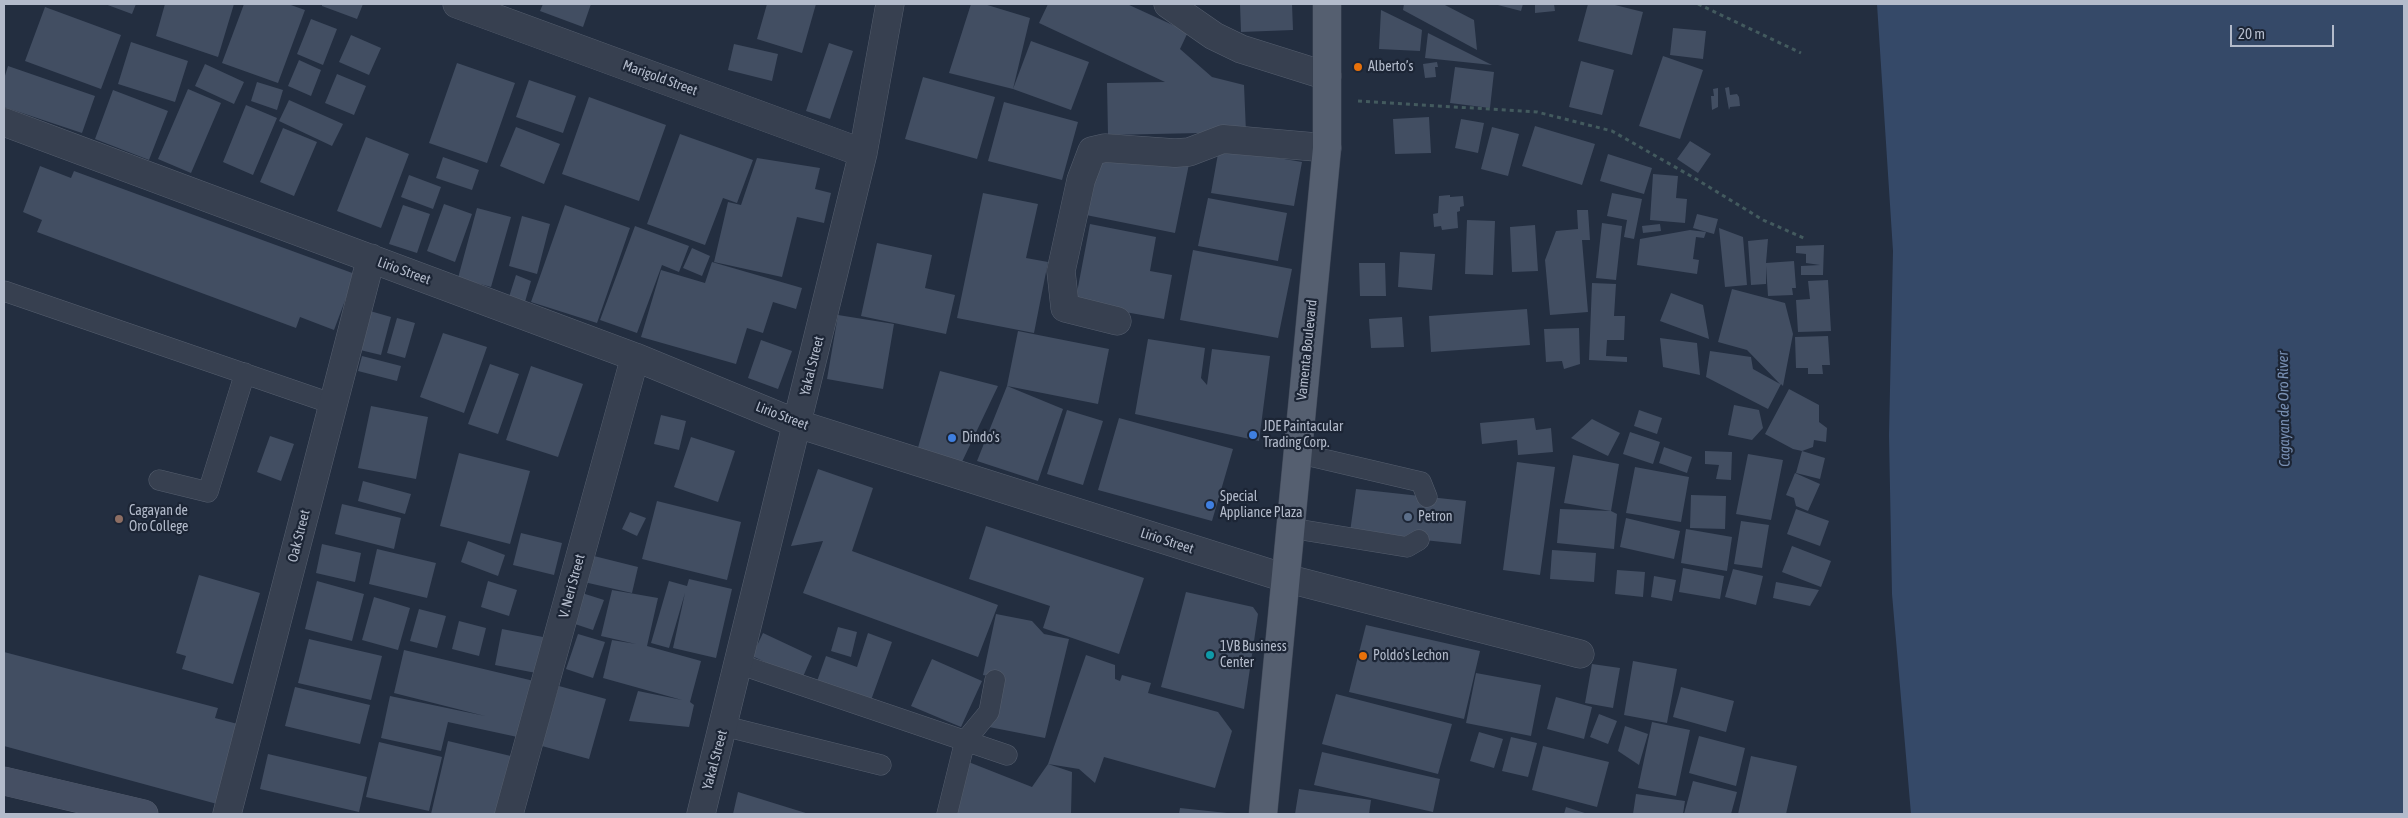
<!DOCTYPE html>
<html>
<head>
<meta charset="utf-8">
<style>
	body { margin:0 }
	#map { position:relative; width:2408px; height:818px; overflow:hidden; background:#232e40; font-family:"Asap Condensed",sans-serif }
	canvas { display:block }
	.frame { position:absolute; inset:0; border:5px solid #b3bbcb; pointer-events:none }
	.scale { position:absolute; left:2230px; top:25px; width:104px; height:22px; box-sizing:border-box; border:2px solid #b3bbcb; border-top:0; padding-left:6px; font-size:15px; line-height:18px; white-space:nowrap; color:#b3bbcb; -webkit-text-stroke:4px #1c2535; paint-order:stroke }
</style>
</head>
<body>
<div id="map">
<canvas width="2408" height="818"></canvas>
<div class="frame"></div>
<div class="scale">20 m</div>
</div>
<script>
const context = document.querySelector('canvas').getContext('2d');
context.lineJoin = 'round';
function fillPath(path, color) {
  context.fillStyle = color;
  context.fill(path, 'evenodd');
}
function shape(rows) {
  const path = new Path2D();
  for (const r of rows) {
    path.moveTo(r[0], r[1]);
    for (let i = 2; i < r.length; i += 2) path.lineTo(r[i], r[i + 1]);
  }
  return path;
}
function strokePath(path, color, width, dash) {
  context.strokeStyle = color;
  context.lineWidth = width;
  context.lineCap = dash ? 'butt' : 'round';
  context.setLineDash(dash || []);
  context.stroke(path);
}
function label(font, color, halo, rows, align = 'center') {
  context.font = font + ' "Asap Condensed",sans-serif';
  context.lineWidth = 4.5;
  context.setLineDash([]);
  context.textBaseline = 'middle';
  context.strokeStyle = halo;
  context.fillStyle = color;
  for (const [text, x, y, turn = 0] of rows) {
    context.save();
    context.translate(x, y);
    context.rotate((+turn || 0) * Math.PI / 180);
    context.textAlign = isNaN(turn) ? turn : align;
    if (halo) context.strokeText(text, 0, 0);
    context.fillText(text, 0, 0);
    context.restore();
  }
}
fillPath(shape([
	[1877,4,2404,4,2404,814,1911,814,1892,594,1889,435,1893,251]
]), '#354968');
fillPath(shape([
	[105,4,136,4,132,14],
	[165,4,234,4,218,57,156,36],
	[244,4,288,4,305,10,278,83,222,63],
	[322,4,363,4,357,19,322,6],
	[543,4,591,4,583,27,540,11],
	[767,4,816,4,802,53,757,39],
	[971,4,984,4,1030,18,1013,89,1031,41,1089,62,1071,110,1013,89,949,73],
	[1048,4,1127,4,1188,32,1180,49,1212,77,1244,85,1246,132,1108,135,1107,83,1165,82,1039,23],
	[1240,4,1292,4,1293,30,1241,32],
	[1404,4,1443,4,1474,20,1477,50,1403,10],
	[1494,4,1523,4,1521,11],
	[1535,4,1554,4,1555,11,1535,13],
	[1588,4,1611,4,1643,12,1632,55,1578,41],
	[45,7,121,35,101,89,25,61],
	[1381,10,1422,30,1420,51,1379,49],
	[311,19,337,29,323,65,297,54],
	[1673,28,1706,31,1703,59,1670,55],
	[1428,33,1492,65,1425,58],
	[351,35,381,48,369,75,339,62],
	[131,42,188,61,175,102,118,84],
	[829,43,853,51,830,119,806,111],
	[734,44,778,54,772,81,728,70],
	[1663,56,1703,70,1680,139,1639,126],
	[299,60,321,70,311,96,288,86],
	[1581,61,1614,70,1602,115,1569,107],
	[1437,62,1438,67,1435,67,1436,77,1425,78,1423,64],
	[457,63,515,83,487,163,429,143],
	[205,64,244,82,234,104,195,86],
	[8,66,95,96,82,133,4,107,4,79],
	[1455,67,1494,72,1490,108,1450,103],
	[337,74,366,86,354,115,325,103],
	[923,77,995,97,977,159,905,139],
	[529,80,576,96,563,133,516,117],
	[257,82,283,90,277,110,251,101],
	[1729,87,1730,95,1737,94,1739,97,1740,106,1730,107,1729,110,1725,88],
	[1718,88,1718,107,1712,110,1711,96,1714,96,1713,89],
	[188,89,221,103,191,173,158,159],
	[113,90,168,111,149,160,95,139],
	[589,97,666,125,639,201,562,174],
	[289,100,343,124,332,146,279,121],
	[1004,102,1078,122,1062,180,988,161],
	[246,105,277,118,253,175,223,162],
	[1429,117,1431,153,1395,154,1393,119],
	[1461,119,1484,123,1478,153,1455,148],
	[1535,126,1595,144,1582,185,1522,166],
	[516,127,560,144,544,184,500,166],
	[1492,127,1519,134,1508,176,1481,169],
	[283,128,317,142,294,196,260,182],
	[680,134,753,160,737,203,723,198,705,245,647,224],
	[366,137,409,154,381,228,337,211],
	[1690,141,1711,154,1698,173,1677,159],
	[1219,148,1302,162,1294,206,1211,193],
	[1102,151,1189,164,1175,233,1086,215],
	[1608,154,1652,168,1644,194,1600,181],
	[443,157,479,170,472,190,436,178],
	[757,158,820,168,815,189,831,193,824,223,797,217,782,277,714,262,728,202,741,205],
	[40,166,71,178,74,171,355,274,334,330,300,317,296,328,37,232,42,220,23,212],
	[1653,174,1678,176,1676,198,1687,199,1685,223,1650,220],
	[409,175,441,187,433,209,401,197],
	[983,193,1038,204,1026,258,1048,262,1034,333,957,318],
	[1612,193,1642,199,1634,239,1624,237,1627,220,1607,216],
	[1450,195,1450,197,1463,196,1464,206,1460,207,1460,211,1457,212,1458,228,1442,230,1441,226,1434,227,1433,214,1438,213,1439,196],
	[1208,198,1287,213,1278,261,1198,246],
	[444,204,472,214,455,262,427,251],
	[403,205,430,214,417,253,389,244],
	[565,205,630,228,597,323,531,302],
	[477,208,511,217,491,287,458,278],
	[1577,210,1588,210,1590,240,1582,240,1588,312,1550,315,1545,260,1556,231,1578,229],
	[1697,214,1718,219,1714,234,1693,228],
	[522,216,550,224,537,274,509,266],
	[1467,220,1495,221,1493,275,1465,274],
	[1602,223,1622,226,1616,280,1596,278],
	[1090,224,1156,237,1150,271,1172,275,1164,319,1075,303],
	[1660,224,1661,231,1643,233,1642,226],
	[1535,225,1538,271,1512,272,1510,227],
	[635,226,689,246,679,272,662,265,637,333,600,320],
	[1719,228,1743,237,1747,285,1725,287],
	[1690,230,1706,232,1704,238,1696,237,1693,259,1699,260,1697,274,1637,265,1640,239],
	[1768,239,1766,263,1794,261,1796,288,1792,288,1793,295,1768,296,1766,266,1766,284,1751,285,1748,241],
	[877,243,932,255,925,288,955,295,946,334,861,316],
	[1824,245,1823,275,1801,275,1801,266,1820,265,1806,263,1806,254,1796,253,1796,246],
	[692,248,710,256,702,276,683,268],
	[1193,250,1292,269,1278,338,1180,320],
	[1400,252,1435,254,1432,290,1398,287],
	[712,262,802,288,796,309,773,302,763,333,747,328,736,364,641,337,661,270,705,283],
	[1359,263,1385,263,1386,296,1360,296],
	[516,275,531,281,525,302,509,297],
	[1828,280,1831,331,1798,332,1796,300,1810,299,1808,281],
	[1592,283,1616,284,1614,316,1625,316,1624,340,1607,340,1606,356,1627,357,1627,362,1589,360],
	[1732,289,1785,303,1793,334,1783,386,1781,384,1768,409,1706,377,1710,351,1751,357,1753,369,1780,384,1747,350,1718,342],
	[1671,293,1703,305,1709,339,1660,321],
	[1527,309,1530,345,1431,352,1429,316],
	[370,311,391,317,381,355,360,350],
	[838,315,894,324,883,389,827,379],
	[1402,317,1404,347,1371,348,1369,319],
	[397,318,415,323,405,358,387,353],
	[1579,328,1580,364,1564,369,1562,361,1546,362,1544,329],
	[1018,331,1109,349,1098,404,1007,386],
	[443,333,487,347,464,413,420,397],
	[1828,336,1830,365,1822,365,1823,374,1808,374,1808,368,1796,368,1795,337],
	[1660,338,1697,343,1700,375,1663,367],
	[1148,339,1205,348,1201,378,1207,385,1212,349,1270,356,1259,441,1135,414],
	[761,340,792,351,778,389,748,378],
	[362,356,401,366,397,381,358,371],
	[490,364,519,374,498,434,468,424],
	[531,366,583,384,558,457,506,440],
	[940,371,998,386,961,464,917,451],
	[1007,386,1063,409,1038,481,977,461],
	[1789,389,1819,405,1819,422,1827,428,1826,442,1814,440,1813,447,1802,451,1793,449,1765,434],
	[1734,405,1759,410,1763,428,1752,440,1728,435],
	[371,406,428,417,416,479,358,468],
	[1067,410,1103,421,1083,485,1047,474],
	[1639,410,1662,418,1657,434,1634,426],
	[661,415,686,421,679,450,654,444],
	[1119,418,1233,449,1212,521,1098,490],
	[1534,418,1536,430,1551,428,1553,452,1518,455,1517,440,1482,444,1480,423],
	[1592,419,1620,433,1608,456,1571,438],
	[1630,432,1660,442,1653,464,1623,454],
	[270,436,294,444,281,481,257,472],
	[691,437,735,451,718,502,674,487],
	[1664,447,1692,457,1687,473,1659,463],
	[1705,451,1732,452,1731,480,1716,479,1719,465,1705,464],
	[1802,451,1825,458,1820,479,1796,473],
	[459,453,530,471,510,544,440,526],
	[1748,454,1783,460,1771,520,1736,514],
	[1573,455,1619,464,1611,511,1564,503],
	[1517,462,1555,467,1540,575,1503,570],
	[1635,467,1689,477,1681,522,1626,513],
	[818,469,873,488,852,551,998,605,978,657,803,593,823,541,791,546],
	[1795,473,1820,484,1808,511,1796,506,1794,498,1786,495],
	[363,481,411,494,405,514,358,501],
	[1356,489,1466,501,1461,544,1350,532],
	[1691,495,1726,496,1725,529,1690,528],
	[657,501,741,522,727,580,642,559],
	[342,504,401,518,394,549,335,534],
	[1560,509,1611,511,1617,514,1614,549,1557,543],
	[1796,509,1829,521,1820,546,1787,534],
	[630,512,646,518,637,536,622,529],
	[1626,518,1680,531,1674,559,1620,547],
	[1741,521,1769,525,1762,568,1734,564],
	[986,526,1144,578,1119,654,1043,628,1050,606,969,579],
	[1686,529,1732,537,1727,571,1681,563],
	[521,533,562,543,554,575,513,565],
	[468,541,505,555,498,576,461,562],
	[322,544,361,553,355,582,316,573],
	[1792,546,1831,561,1821,587,1782,572],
	[377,549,436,563,427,598,369,584],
	[1552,550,1596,553,1594,582,1550,579],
	[590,555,638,567,632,593,584,582],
	[1683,568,1724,576,1720,599,1679,592],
	[1733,569,1763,576,1756,605,1725,597],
	[1617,570,1645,572,1643,597,1615,594],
	[199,575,260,593,233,684,182,669,186,656,176,653],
	[1654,576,1676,580,1672,601,1651,597],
	[689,579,732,589,716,658,673,648,685,593,669,648,651,643,669,581,687,586],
	[317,581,364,594,352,641,305,629],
	[488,581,517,590,509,616,481,607],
	[1776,582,1819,590,1810,606,1773,598],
	[612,590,658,598,647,646,701,661,690,702,694,705,689,727,629,721,638,691,682,700,603,678,612,640,636,644,601,636],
	[1186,592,1253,607,1258,614,1244,709,1161,687],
	[582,593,604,600,593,630,572,623],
	[374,597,410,608,398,650,362,640],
	[419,609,446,616,437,648,410,641],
	[996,614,1032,621,1044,634,1069,639,1045,738,989,727,999,678,983,675],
	[459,621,486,628,479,656,452,649],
	[1366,625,1480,651,1464,719,1349,692],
	[838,627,857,632,851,657,831,651],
	[502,629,543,637,536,673,495,665],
	[763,633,812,656,802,679,752,656],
	[868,633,892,642,870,703,816,684,826,656,857,667],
	[578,634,605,642,593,678,566,669],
	[309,639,382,656,371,700,298,683],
	[404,650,534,681,522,738,448,722,441,751,381,738,390,696,485,716,394,693],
	[4,652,218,708,215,718,249,727,228,807,4,746],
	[1086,655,1115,665,1115,679,1120,681,1122,675,1151,683,1148,693,1218,712,1232,731,1215,788,1104,757,1095,783,1079,769,1048,764],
	[932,659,982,681,961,727,911,706],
	[1633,661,1677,669,1667,723,1624,715],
	[1592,664,1620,668,1613,708,1585,703],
	[1476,673,1541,685,1531,736,1466,723],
	[559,686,606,699,589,759,542,746],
	[295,687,370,705,360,744,285,726],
	[1681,687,1734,701,1726,732,1673,717],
	[1336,694,1452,724,1438,774,1322,744],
	[1556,697,1592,707,1584,739,1547,729],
	[1599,714,1617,721,1608,744,1590,737],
	[1652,722,1690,730,1676,796,1638,788],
	[1625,726,1648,734,1639,765,1618,751],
	[1479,732,1503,739,1494,768,1470,761],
	[1699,736,1745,748,1736,786,1689,773],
	[1511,737,1537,743,1528,777,1502,771],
	[448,741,515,757,501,814,431,814],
	[379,742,442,757,429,811,366,797],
	[1543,746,1609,762,1597,807,1532,790],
	[1322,752,1440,779,1433,812,1314,785],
	[268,754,367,777,359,812,260,789],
	[1751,756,1797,766,1786,814,1738,814],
	[966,761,1032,787,1048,764,1072,772,1071,814,954,814],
	[1693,781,1737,792,1731,814,1684,814],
	[1299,789,1371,800,1369,814,1295,814],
	[738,792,809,814,733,814],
	[1636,794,1685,801,1683,814,1633,814],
	[1566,807,1588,814,1564,814],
	[1180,808,1227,813,1227,814,1179,814]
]), '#424e62');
const lane = shape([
	[4,291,333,404],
	[1297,453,1421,482,1427,497],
	[159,480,208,492,245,373],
	[1290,528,1407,547,1419,540],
	[739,664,1007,755],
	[724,726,881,765],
	[947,814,965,741,989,712,995,680]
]);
const street = shape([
	[457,4,863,153],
	[1168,4,1214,36,1241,49,1327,76],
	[4,122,635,357,798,424,1285,578,1580,654],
	[1117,321,1065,308,1061,271,1081,180,1092,151,1105,148,1175,153,1189,152,1223,139,1327,148],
	[227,814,371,258],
	[509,814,635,357],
	[701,814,863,153,890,4]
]);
const secondary = shape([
	[4,781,144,814]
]);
const primary = shape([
	[1263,814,1327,148,1327,4]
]);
strokePath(lane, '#555e6e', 21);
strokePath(street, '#555e6e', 29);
strokePath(secondary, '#555e6e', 29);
strokePath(primary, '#404959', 29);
strokePath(shape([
	[1698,4,1801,53],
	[1358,101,1537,112,1612,131,1696,179,1763,220,1806,239]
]), '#435a5e', 3, [4, 4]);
strokePath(lane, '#374050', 20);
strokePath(street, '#374050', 28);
strokePath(secondary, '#454f63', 28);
strokePath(primary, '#555f70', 28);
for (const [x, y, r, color] of [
	[1358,67,5,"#e8710a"],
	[1253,435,5,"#3f7fe0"],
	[952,438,5,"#3f7fe0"],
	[1210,505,5,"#3f7fe0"],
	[1408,517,5,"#5c6f8a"],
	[119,519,5,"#8d6e63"],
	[1210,655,5,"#0f9aa8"],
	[1363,656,5,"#e8710a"]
]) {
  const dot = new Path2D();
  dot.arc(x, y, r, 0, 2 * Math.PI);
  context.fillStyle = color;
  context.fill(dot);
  strokePath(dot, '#1c2535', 2);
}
label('14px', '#b3bbcb', '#1c2535', [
	["Alberto’s",1368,67],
	["JDE Paintacular",1263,427],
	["Trading Corp.",1263,443],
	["Dindo's",962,438],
	["Special",1220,497],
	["Appliance Plaza",1220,513],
	["Cagayan de",129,511],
	["Oro College",129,527],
	["Petron",1418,517],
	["1VB Business",1220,647],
	["Center",1220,663],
	["Poldo's Lechon",1373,656]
], 'left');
label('14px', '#b3bbcb', '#1c2535', [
	["Marigold Street",660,78,20],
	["Lirio Street",404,271,20],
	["Vamenta Boulevard",1307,350,-84],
	["Yakal Street",812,366,-76],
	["Lirio Street",782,416,21],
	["Oak Street",299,536,-76],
	["Lirio Street",1167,541,18],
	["V. Neri Street",572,586,-75],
	["Yakal Street",715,760,-75]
]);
label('italic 15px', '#7990b4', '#1c2535', [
	["Cagayan de Oro River",2284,409,-91]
]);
</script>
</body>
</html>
